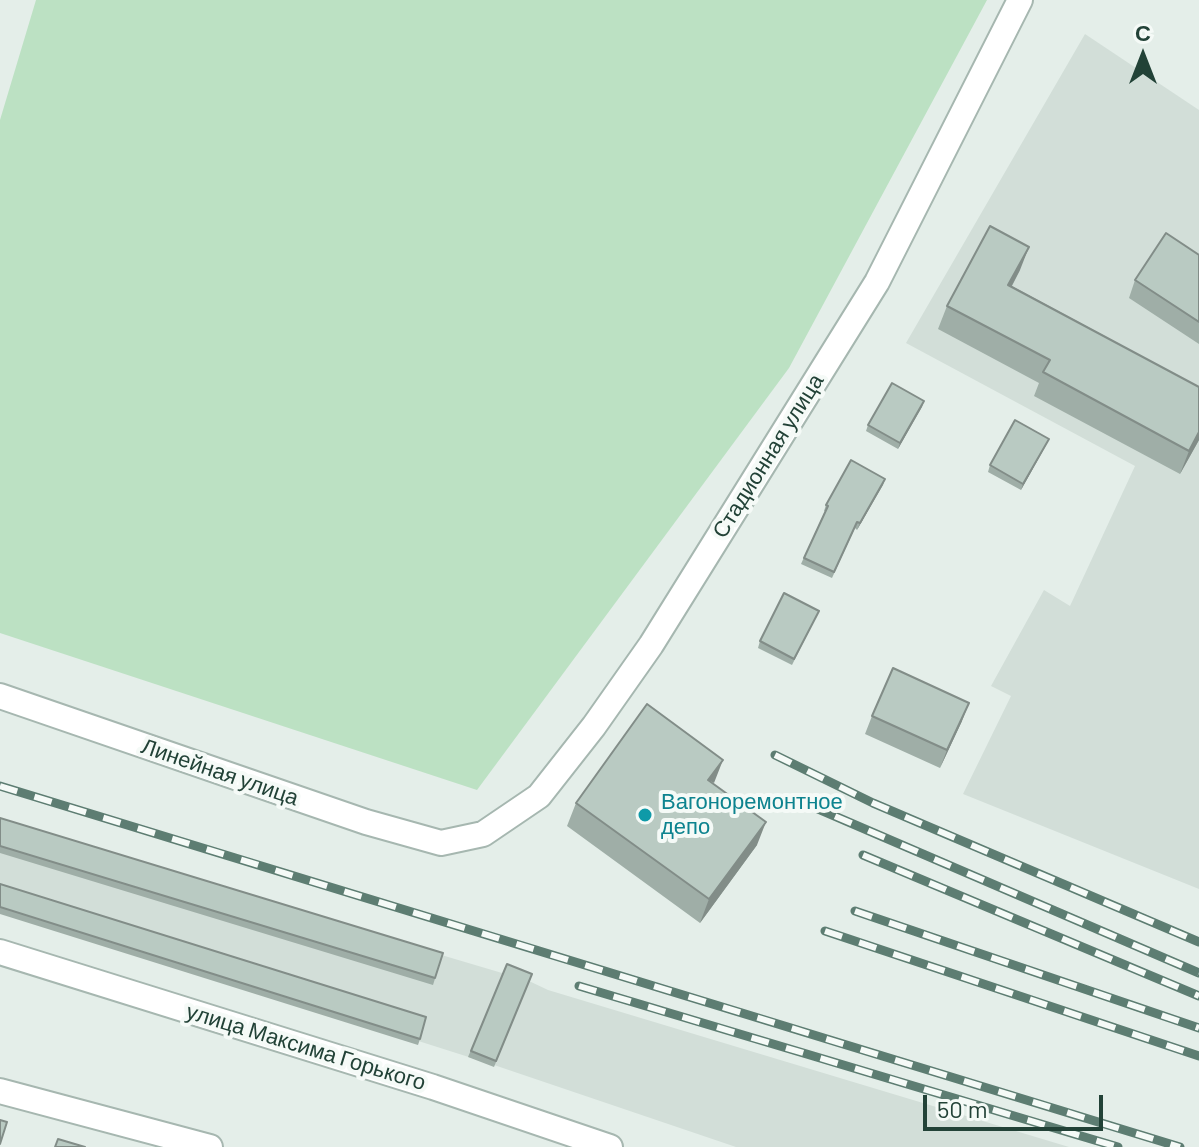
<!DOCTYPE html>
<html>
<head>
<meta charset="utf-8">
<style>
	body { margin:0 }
	#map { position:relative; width:1199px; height:1147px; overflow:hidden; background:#e4eee9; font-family:Barlow,sans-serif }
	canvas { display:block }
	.north { position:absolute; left:1103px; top:16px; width:80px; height:80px; -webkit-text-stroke:6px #f5faf7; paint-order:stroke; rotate:0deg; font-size:22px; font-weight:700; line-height:32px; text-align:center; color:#224237 }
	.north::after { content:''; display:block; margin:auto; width:28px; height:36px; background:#224237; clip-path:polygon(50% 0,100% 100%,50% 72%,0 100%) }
	.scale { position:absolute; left:923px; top:1095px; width:180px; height:36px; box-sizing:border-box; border:4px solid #224237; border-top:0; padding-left:10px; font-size:24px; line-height:28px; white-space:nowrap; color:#224237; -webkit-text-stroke:6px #f5faf7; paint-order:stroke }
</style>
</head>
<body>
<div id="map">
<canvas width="1199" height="1147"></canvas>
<div class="north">С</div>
<div class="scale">50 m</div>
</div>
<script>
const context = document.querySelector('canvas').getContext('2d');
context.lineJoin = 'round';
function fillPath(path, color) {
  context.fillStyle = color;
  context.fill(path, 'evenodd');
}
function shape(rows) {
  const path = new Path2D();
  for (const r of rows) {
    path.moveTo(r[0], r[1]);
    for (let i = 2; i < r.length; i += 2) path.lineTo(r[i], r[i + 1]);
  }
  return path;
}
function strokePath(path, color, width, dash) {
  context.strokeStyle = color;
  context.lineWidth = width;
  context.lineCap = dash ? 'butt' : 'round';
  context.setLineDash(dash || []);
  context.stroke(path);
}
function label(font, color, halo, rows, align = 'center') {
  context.font = font + ' Barlow,sans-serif';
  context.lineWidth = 8;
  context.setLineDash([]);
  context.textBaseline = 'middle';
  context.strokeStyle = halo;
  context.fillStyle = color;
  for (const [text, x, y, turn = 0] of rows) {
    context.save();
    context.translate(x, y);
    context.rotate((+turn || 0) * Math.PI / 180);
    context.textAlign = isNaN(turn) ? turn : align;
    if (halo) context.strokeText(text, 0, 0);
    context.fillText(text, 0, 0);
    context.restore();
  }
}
fillPath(shape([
	[1085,34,1199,110,1199,889,963,794,1011,696,991,686,1044,590,1070,606,1135,466,906,343],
	[0,824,529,981,548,990,1069,1147,736,1147,497,1066,0,908]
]), '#d2ded8');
fillPath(shape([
	[36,0,987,0,789,368,477,790,0,633,0,120]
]), '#bce1c3');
const minor = shape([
	[0,696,366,822,441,843,483,834,539,796,594,726,651,645,877,282,1020,0],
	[0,1091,210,1147]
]);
const tertiary = shape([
	[0,952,433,1087,610,1147]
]);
strokePath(minor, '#a6b7b0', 28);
strokePath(tertiary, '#a6b7b0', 28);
strokePath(minor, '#fff', 24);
strokePath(tertiary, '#fff', 24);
const rail = shape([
	[775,755,873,803,1199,942],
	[0,786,1180,1147],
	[802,802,1199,973],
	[863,855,1199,996],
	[855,911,1199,1028],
	[825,931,1199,1056],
	[579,986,1118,1147]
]);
strokePath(rail, '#5d7d72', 9);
strokePath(rail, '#f5faf7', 6, [18]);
fillPath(shape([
	[1199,255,1199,344,1129,298,1135,280],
	[1020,270,1012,286,1199,387,1199,440,1180,474,1034,396,1039,383,938,329,947,306],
	[924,401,898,449,866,431,868,425],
	[1046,445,1021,490,988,472,990,465],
	[885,479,857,530,855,528,832,578,801,564,825,511,824,511,826,505],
	[816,617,792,665,758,648,760,641],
	[872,716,962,721,940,768,865,734],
	[714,784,757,845,700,923,567,826,576,803],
	[0,818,443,953,433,985,0,853],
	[0,884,420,1039,418,1045,0,914],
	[507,964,532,974,494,1067,468,1057]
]), '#9faea7');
fillPath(shape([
	[1029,247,1020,270,1000,308,1008,285],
	[924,401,922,407,898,449,900,443],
	[1199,432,1199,440,1180,474,1189,451],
	[1049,439,1046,445,1021,490,1023,484],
	[885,479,883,485,857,530,860,523],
	[969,703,962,721,940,768,947,750],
	[723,760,714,783,708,780],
	[766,822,757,845,700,923,709,899]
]), '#828d88');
const building = shape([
	[990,226,1029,247,1008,285,1199,387,1199,432,1189,451,1043,372,1050,360,947,306,990,226],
	[1166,233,1199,255,1199,322,1135,280,1166,233],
	[892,383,924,401,900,443,868,425,892,383],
	[1015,420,1049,439,1023,484,990,465,1015,420],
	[851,460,885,479,860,523,857,522,834,572,804,558,828,506,826,505,851,460],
	[784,593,819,611,794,659,760,641,784,593],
	[893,668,969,703,947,750,872,716,893,668],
	[647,704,723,760,708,780,766,822,709,899,576,803,647,704],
	[0,818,443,953,435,978,0,846,0,818],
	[0,884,426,1017,420,1039,0,907,0,884],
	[507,964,532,974,496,1061,471,1051,507,964],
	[0,1120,7,1122,0,1144,0,1120],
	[58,1139,85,1147,55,1147,58,1139]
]);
fillPath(building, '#b9cac2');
strokePath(building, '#828d88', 2);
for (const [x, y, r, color] of [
	[645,815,8,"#0f9aa8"]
]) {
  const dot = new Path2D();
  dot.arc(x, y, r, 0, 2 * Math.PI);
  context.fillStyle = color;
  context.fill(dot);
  strokePath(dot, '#f5faf7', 3);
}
label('22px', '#224237', '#f5faf7', [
	["Стадионная улица",768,456,-58],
	["Линейная улица",220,772,19],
	["улица Максима Горького",306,1047,17]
]);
label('22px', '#0d838f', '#f5faf7', [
	["Вагоноремонтное",661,802],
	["депо",661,827]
], 'left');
</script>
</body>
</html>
